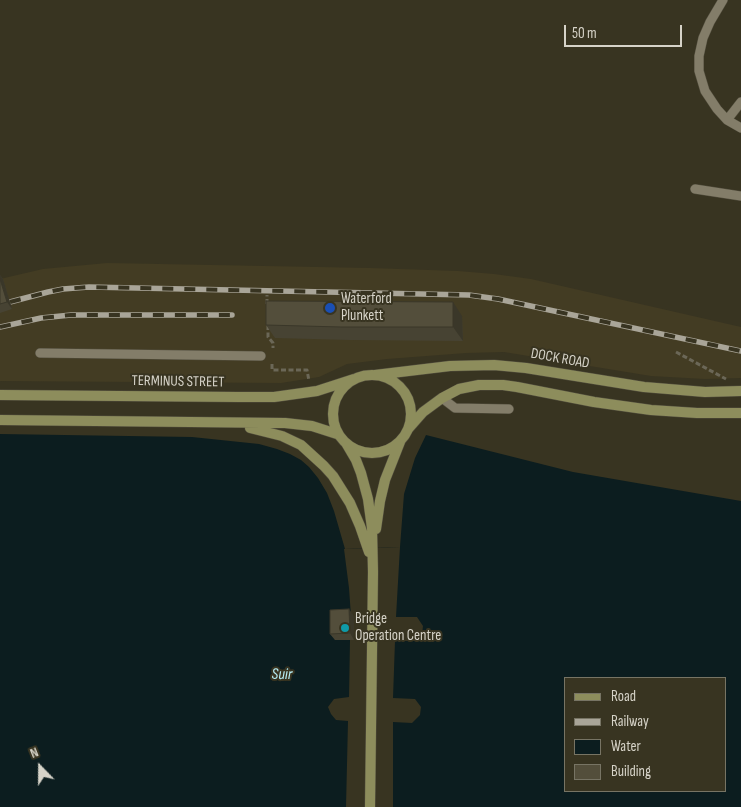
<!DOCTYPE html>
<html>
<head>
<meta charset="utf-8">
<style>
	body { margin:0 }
	#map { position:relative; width:741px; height:807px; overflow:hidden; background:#383421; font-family:"Sofia Sans Condensed",sans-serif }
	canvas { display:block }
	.legend { position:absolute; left:564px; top:677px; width:162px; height:115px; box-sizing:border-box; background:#383421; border:1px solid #777464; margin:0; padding:6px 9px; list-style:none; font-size:15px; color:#d6d3c8 }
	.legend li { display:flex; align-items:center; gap:10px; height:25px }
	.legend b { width:25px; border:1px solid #777464 }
	.north { position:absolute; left:15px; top:742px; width:50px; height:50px; -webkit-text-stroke:4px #383421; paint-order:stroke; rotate:338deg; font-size:14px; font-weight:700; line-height:20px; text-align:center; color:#d6d3c8 }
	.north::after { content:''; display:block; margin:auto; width:18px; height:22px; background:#d6d3c8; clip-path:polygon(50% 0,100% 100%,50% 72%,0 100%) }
	.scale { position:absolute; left:564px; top:25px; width:118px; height:22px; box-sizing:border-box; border:2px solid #d6d3c8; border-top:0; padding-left:6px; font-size:15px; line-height:18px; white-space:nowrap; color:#d6d3c8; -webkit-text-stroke:4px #383421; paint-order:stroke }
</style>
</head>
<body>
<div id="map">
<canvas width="741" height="807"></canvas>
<ul class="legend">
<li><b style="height:6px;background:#8d8d5c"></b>Road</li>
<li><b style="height:6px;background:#a9a598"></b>Railway</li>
<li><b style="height:14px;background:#0c1d1f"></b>Water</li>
<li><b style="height:14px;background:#534e3b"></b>Building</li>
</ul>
<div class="north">N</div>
<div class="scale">50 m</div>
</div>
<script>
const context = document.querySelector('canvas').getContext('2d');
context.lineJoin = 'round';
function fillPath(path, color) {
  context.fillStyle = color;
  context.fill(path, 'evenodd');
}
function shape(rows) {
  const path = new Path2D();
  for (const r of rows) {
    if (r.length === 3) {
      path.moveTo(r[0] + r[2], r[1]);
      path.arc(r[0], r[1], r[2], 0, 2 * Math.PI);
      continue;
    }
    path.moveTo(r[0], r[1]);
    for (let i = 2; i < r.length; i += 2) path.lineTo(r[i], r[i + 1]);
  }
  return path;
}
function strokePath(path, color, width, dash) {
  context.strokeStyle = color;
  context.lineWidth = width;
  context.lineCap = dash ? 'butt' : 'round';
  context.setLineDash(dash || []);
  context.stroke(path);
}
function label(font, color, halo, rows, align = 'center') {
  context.font = font + ' "Sofia Sans Condensed",sans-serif';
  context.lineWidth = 4;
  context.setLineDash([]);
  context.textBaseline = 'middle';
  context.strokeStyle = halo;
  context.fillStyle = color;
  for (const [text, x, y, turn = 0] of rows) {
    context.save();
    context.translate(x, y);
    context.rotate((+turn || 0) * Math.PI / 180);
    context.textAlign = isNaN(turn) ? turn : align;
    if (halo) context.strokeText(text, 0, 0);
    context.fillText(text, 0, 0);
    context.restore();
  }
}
fillPath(shape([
	[107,263,370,268,458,271,494,274,531,279,741,327,741,378,705,379,651,376,504,352,466,353,387,359,347,364,319,377,281,383,0,381,0,279,43,269]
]), '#433c23');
fillPath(shape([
	[0,434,192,437,259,444,277,449,290,454,301,460,309,467,318,478,327,493,334,511,345,549,400,547,404,494,415,458,426,435,573,472,741,501,741,807,0,807],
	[565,678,725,678,725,791,565,791]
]), '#0c1d1f');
fillPath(shape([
	[400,547,396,617,417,617,423,626,422,634,414,641,395,641,393,698,415,699,421,707,420,715,412,723,393,722,393,807,346,807,348,721,336,720,331,714,328,707,334,699,349,697,350,640,335,640,330,625,335,616,351,616,349,588,344,549]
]), '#383421');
const service = shape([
	[723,0,710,22,703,38,699,56,699,71,705,91,717,109,727,120,741,128],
	[727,120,741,102],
	[695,189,741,196],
	[40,353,261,356],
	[442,398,455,408,509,409]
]);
const secondary = shape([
	[372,414,39],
	[375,375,450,366,494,365,526,368,644,387,705,392,741,391],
	[0,395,238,397,274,397,317,391,354,379],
	[0,420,285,423,312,426,337,434],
	[250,428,282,436,301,445,324,466,333,476,350,503,360,526,369,552],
	[408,429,423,412,442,398,459,389,479,385,503,385,517,387,594,402,651,410,697,413,741,413],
	[346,443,356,460,361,473,368,499,372,528,373,572,370,807],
	[376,529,380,501,385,480,400,442]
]);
strokePath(service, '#534f3f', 10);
strokePath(secondary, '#534f3f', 11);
strokePath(shape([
	[267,304,267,295],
	[268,325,268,337,273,343,273,348],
	[676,352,726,379],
	[272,364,272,370,307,370,309,381]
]), '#6b6757', 3, [5, 2.5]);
strokePath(service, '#837d69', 9);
strokePath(secondary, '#8d8d5c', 10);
const rail = shape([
	[10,302,48,292,63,289,89,287,469,295,498,299,741,351],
	[0,327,41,318,71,315,232,315]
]);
strokePath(rail, '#a9a598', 5.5);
strokePath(rail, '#383421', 4, [11]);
fillPath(shape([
	[0,275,3,279,12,309,0,313],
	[462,316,463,341,350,340,275,338,266,325],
	[354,616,354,640,335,640,330,634]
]), '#474333');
fillPath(shape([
	[0,275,3,279,12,309,7,302,0,279],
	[453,302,462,316,463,341,453,327],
	[349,609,354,616,354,640,350,633]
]), '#3a3729');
const building = shape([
	[0,279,7,302,0,304,0,279],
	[266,301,453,302,453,327,341,327,266,325,266,301],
	[349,609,350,633,330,634,330,610,349,609]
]);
fillPath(building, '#534e3b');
strokePath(building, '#3a3729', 1);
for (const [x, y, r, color] of [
	[330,308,6,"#1a4fb4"],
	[345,628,5,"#0f9aa8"]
]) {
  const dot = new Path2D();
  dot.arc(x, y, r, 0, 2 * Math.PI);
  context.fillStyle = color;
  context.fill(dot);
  strokePath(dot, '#383421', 2);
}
label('15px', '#d6d3c8', '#383421', [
	["Waterford",341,299],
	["Plunkett",341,316],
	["Bridge",355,619],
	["Operation Centre",355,636]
], 'left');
label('15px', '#d6d3c8', '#383421', [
	["DOCK ROAD",560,359,10],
	["TERMINUS STREET",178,382,1]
]);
label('italic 16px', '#b8eff6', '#383421', [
	["Suir",282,675,1]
]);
</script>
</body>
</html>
